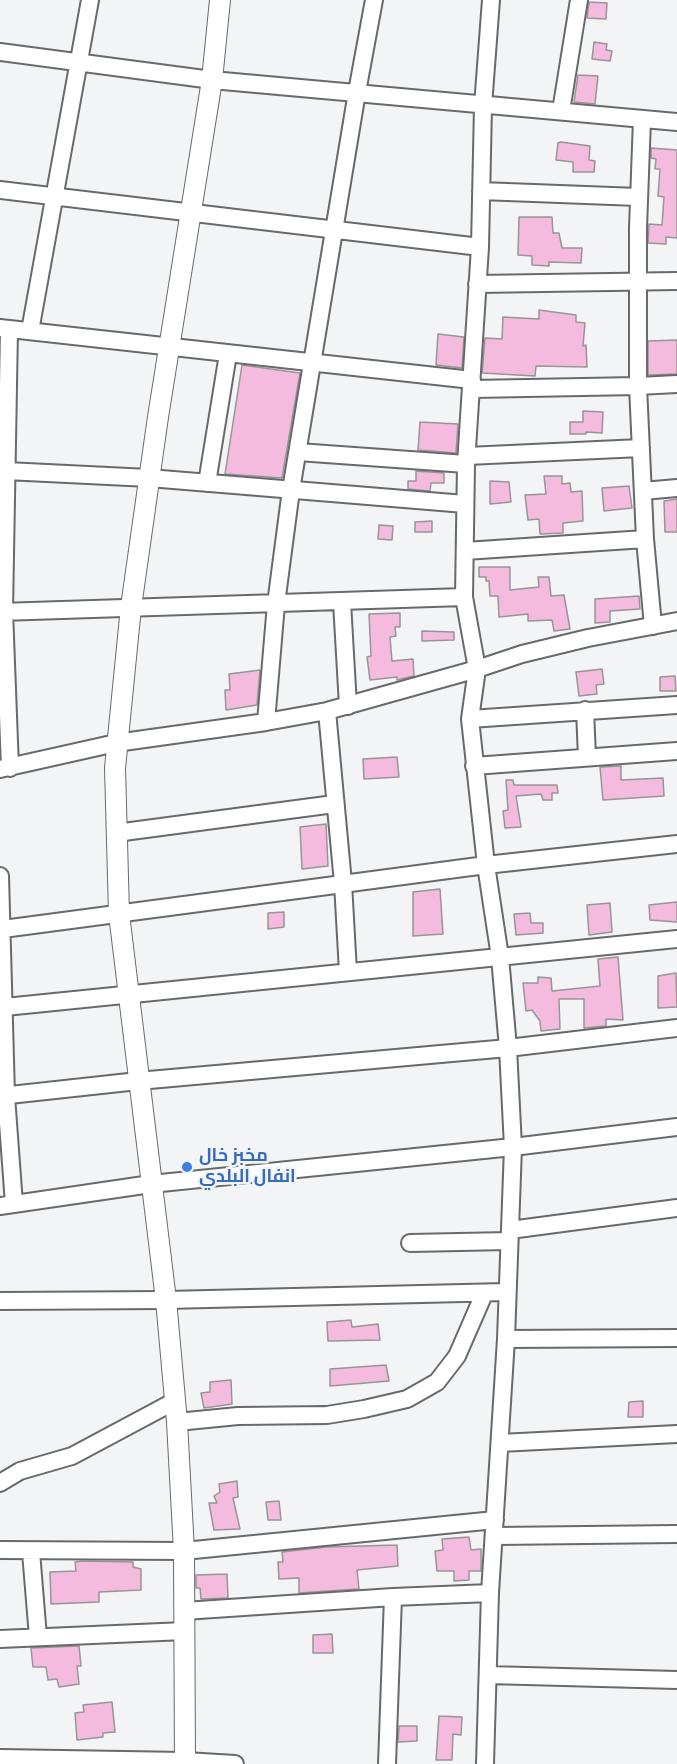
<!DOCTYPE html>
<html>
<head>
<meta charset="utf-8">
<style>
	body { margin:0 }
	canvas { display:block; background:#f3f4f5 }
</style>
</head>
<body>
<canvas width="677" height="1764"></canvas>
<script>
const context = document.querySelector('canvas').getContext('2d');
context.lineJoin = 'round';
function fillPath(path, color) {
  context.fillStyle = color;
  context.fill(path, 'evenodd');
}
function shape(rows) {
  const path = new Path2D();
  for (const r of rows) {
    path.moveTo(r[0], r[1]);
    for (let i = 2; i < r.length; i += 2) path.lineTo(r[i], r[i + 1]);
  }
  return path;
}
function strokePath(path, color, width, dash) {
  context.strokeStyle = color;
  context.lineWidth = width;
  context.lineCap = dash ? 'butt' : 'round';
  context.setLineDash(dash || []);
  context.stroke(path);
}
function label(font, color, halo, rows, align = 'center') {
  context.font = font + ' Georgia,Cairo,serif';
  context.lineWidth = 5;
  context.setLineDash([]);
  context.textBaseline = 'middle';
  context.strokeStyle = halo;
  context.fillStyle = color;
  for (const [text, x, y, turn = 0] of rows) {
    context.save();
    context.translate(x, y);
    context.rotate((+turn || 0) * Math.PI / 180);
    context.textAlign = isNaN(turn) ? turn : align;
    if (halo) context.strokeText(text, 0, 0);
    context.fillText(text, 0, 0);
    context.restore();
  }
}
const building = shape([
	[589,2,607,3,606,19,587,18,589,2],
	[594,42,607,44,606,50,612,51,610,61,592,59,594,42],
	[578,75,598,76,595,104,574,102,578,75],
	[561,142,590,146,589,160,595,161,594,172,573,172,573,162,556,160,558,143,561,142],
	[651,148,677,150,677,238,666,237,666,244,648,243,649,224,662,225,664,197,658,196,660,169,655,169,656,159,651,158,651,148],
	[519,217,552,217,553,233,559,233,562,248,582,248,581,263,549,262,549,266,532,265,532,256,518,255,519,217],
	[539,310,576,315,576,322,585,323,583,346,586,345,587,367,536,366,535,376,482,373,485,338,502,339,503,317,539,319,539,310],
	[438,334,464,337,462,368,436,365,438,334],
	[677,340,677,374,648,375,648,341,677,340],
	[242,365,300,373,282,478,225,474,242,365],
	[583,411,603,412,602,433,586,432,586,434,570,434,570,422,583,422,583,411],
	[420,422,458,424,456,453,418,450,420,422],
	[416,471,444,473,444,483,431,483,430,491,408,489,408,481,416,481,416,471],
	[544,476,562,476,562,484,570,483,571,492,582,491,583,521,563,523,563,533,540,534,539,519,528,520,525,495,546,494,544,476],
	[490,481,509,482,511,502,490,504,490,481],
	[629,486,632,508,604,511,602,488,629,486],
	[677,499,677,532,665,532,664,501,677,499],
	[432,521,432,532,415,532,415,522,432,521],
	[379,525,393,526,392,540,378,539,379,525],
	[479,567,510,567,510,590,539,587,538,577,549,577,551,596,564,595,570,629,554,631,552,620,528,621,528,614,499,617,498,596,490,596,489,581,486,581,486,577,479,577,479,567],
	[639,596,640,609,610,611,610,622,595,623,595,599,639,596],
	[400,613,400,627,395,627,396,636,390,637,392,661,413,659,414,676,397,680,397,677,370,680,367,657,371,656,369,614,400,613],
	[422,631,454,632,454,640,422,641,422,631],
	[602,669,604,684,596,685,597,694,579,696,576,672,602,669],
	[260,670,257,705,226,710,225,690,230,690,229,674,260,670],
	[675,676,676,691,660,691,660,677,675,676],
	[397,757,399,777,364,779,363,759,397,757],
	[621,766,621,780,663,778,664,796,603,800,600,767,621,766],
	[506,780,513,780,514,785,557,785,558,793,552,793,552,800,543,800,541,794,516,796,521,827,505,828,503,811,508,810,506,780],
	[326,824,328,866,302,869,300,827,326,824],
	[440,889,443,934,413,936,413,892,440,889],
	[677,902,677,922,650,920,649,905,677,902],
	[610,903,612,932,589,935,587,905,610,903],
	[284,912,284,927,268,929,268,913,284,912],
	[530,913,531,923,543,923,543,933,516,935,514,914,530,913],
	[618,957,623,1020,606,1019,606,1026,584,1028,584,999,559,999,560,1029,541,1031,540,1021,532,1010,526,1011,523,983,538,983,538,977,551,978,552,991,600,986,598,959,618,957],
	[676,973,677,1007,658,1008,658,976,676,973],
	[351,1320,352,1327,378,1324,380,1340,328,1341,327,1322,351,1320],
	[386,1365,389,1381,330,1386,330,1369,386,1365],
	[231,1380,232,1404,204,1408,201,1393,210,1392,210,1382,231,1380],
	[643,1401,643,1417,628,1417,629,1402,643,1401],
	[237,1481,238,1497,233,1498,240,1529,214,1530,209,1503,217,1503,214,1496,220,1492,219,1484,237,1481],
	[279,1501,281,1520,268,1520,266,1502,279,1501],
	[469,1537,471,1550,481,1549,481,1571,469,1571,469,1580,454,1581,454,1571,437,1571,435,1551,443,1550,442,1539,469,1537],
	[397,1545,398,1566,357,1570,359,1589,299,1593,299,1578,279,1579,278,1562,283,1562,282,1552,326,1547,397,1545],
	[83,1561,133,1562,133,1567,141,1569,141,1590,99,1592,99,1602,51,1604,50,1572,76,1571,75,1562,83,1561],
	[227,1574,228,1598,201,1599,200,1588,196,1588,196,1575,227,1574],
	[332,1634,333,1653,313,1653,313,1635,332,1634],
	[79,1646,81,1666,77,1666,79,1684,59,1687,57,1679,48,1680,46,1667,33,1667,31,1648,79,1646],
	[112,1702,115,1732,103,1733,103,1737,77,1740,75,1713,84,1712,83,1705,112,1702],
	[439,1716,462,1717,461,1735,453,1734,452,1760,436,1760,439,1716],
	[399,1726,417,1726,417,1741,398,1742,399,1726]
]);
fillPath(building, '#f4bbdf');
strokePath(building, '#979596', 1.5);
const minor = shape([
	[0,52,212,80,677,122],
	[561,111,579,0],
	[642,119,638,228,638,386,645,539,653,626],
	[0,190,480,247],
	[481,191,638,197],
	[477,284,677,281],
	[0,328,472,380],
	[9,329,4,611,10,768],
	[30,331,90,0],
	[472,389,638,386,677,384],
	[298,452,466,464],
	[467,456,641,448],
	[6,471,149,478,465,504],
	[207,483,228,354],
	[643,491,677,488],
	[465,551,645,539],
	[342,602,348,706],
	[0,612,464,597],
	[585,710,587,757],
	[327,711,343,883,348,972],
	[470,719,677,705],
	[266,722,276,604,291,490,357,92,374,0],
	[474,766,677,751],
	[0,769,116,743,266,722,327,711,477,669,522,654,588,638,677,621],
	[116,833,334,804],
	[0,876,6,1096,14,1204],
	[3,929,486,865,677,844],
	[5,1007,677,939],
	[0,1096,138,1081,508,1048,677,1028],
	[0,1206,151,1184,513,1147,677,1127],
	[510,1230,677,1208],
	[410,1243,509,1241],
	[0,1301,166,1300,506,1292],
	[506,1339,677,1338],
	[177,1422,238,1416,327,1415,364,1409,407,1399,437,1382,457,1356,484,1294],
	[500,1443,677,1434],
	[0,1483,20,1471,72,1456,175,1401],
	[495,1536,677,1534],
	[0,1550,184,1551,495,1520],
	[31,1552,38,1637],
	[184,1611,393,1597,490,1593],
	[0,1639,185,1631],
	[488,1675,677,1680],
	[0,1758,185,1761,235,1764],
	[387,1764,393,1597],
	[485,1764,490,1593,506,1339,513,1147,508,1048,500,957,486,865,470,719,477,669,464,597,466,464,480,247,483,106,491,0]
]);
const tertiary = shape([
	[185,1764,184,1551,177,1422,166,1300,119,914,115,768,131,607,158,417,212,80,220,0]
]);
strokePath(minor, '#68696a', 20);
strokePath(tertiary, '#68696a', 22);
strokePath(minor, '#fff', 16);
strokePath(tertiary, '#fff', 20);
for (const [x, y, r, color] of [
	[187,1167,6,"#3f7fe0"]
]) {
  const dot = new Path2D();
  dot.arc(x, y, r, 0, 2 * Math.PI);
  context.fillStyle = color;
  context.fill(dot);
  strokePath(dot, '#f3f4f5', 2);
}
label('bold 18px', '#366cbe', '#f3f4f5', [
	["مخبز خال",199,1157],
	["انفال البلدي",199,1178]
], 'left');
</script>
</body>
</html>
